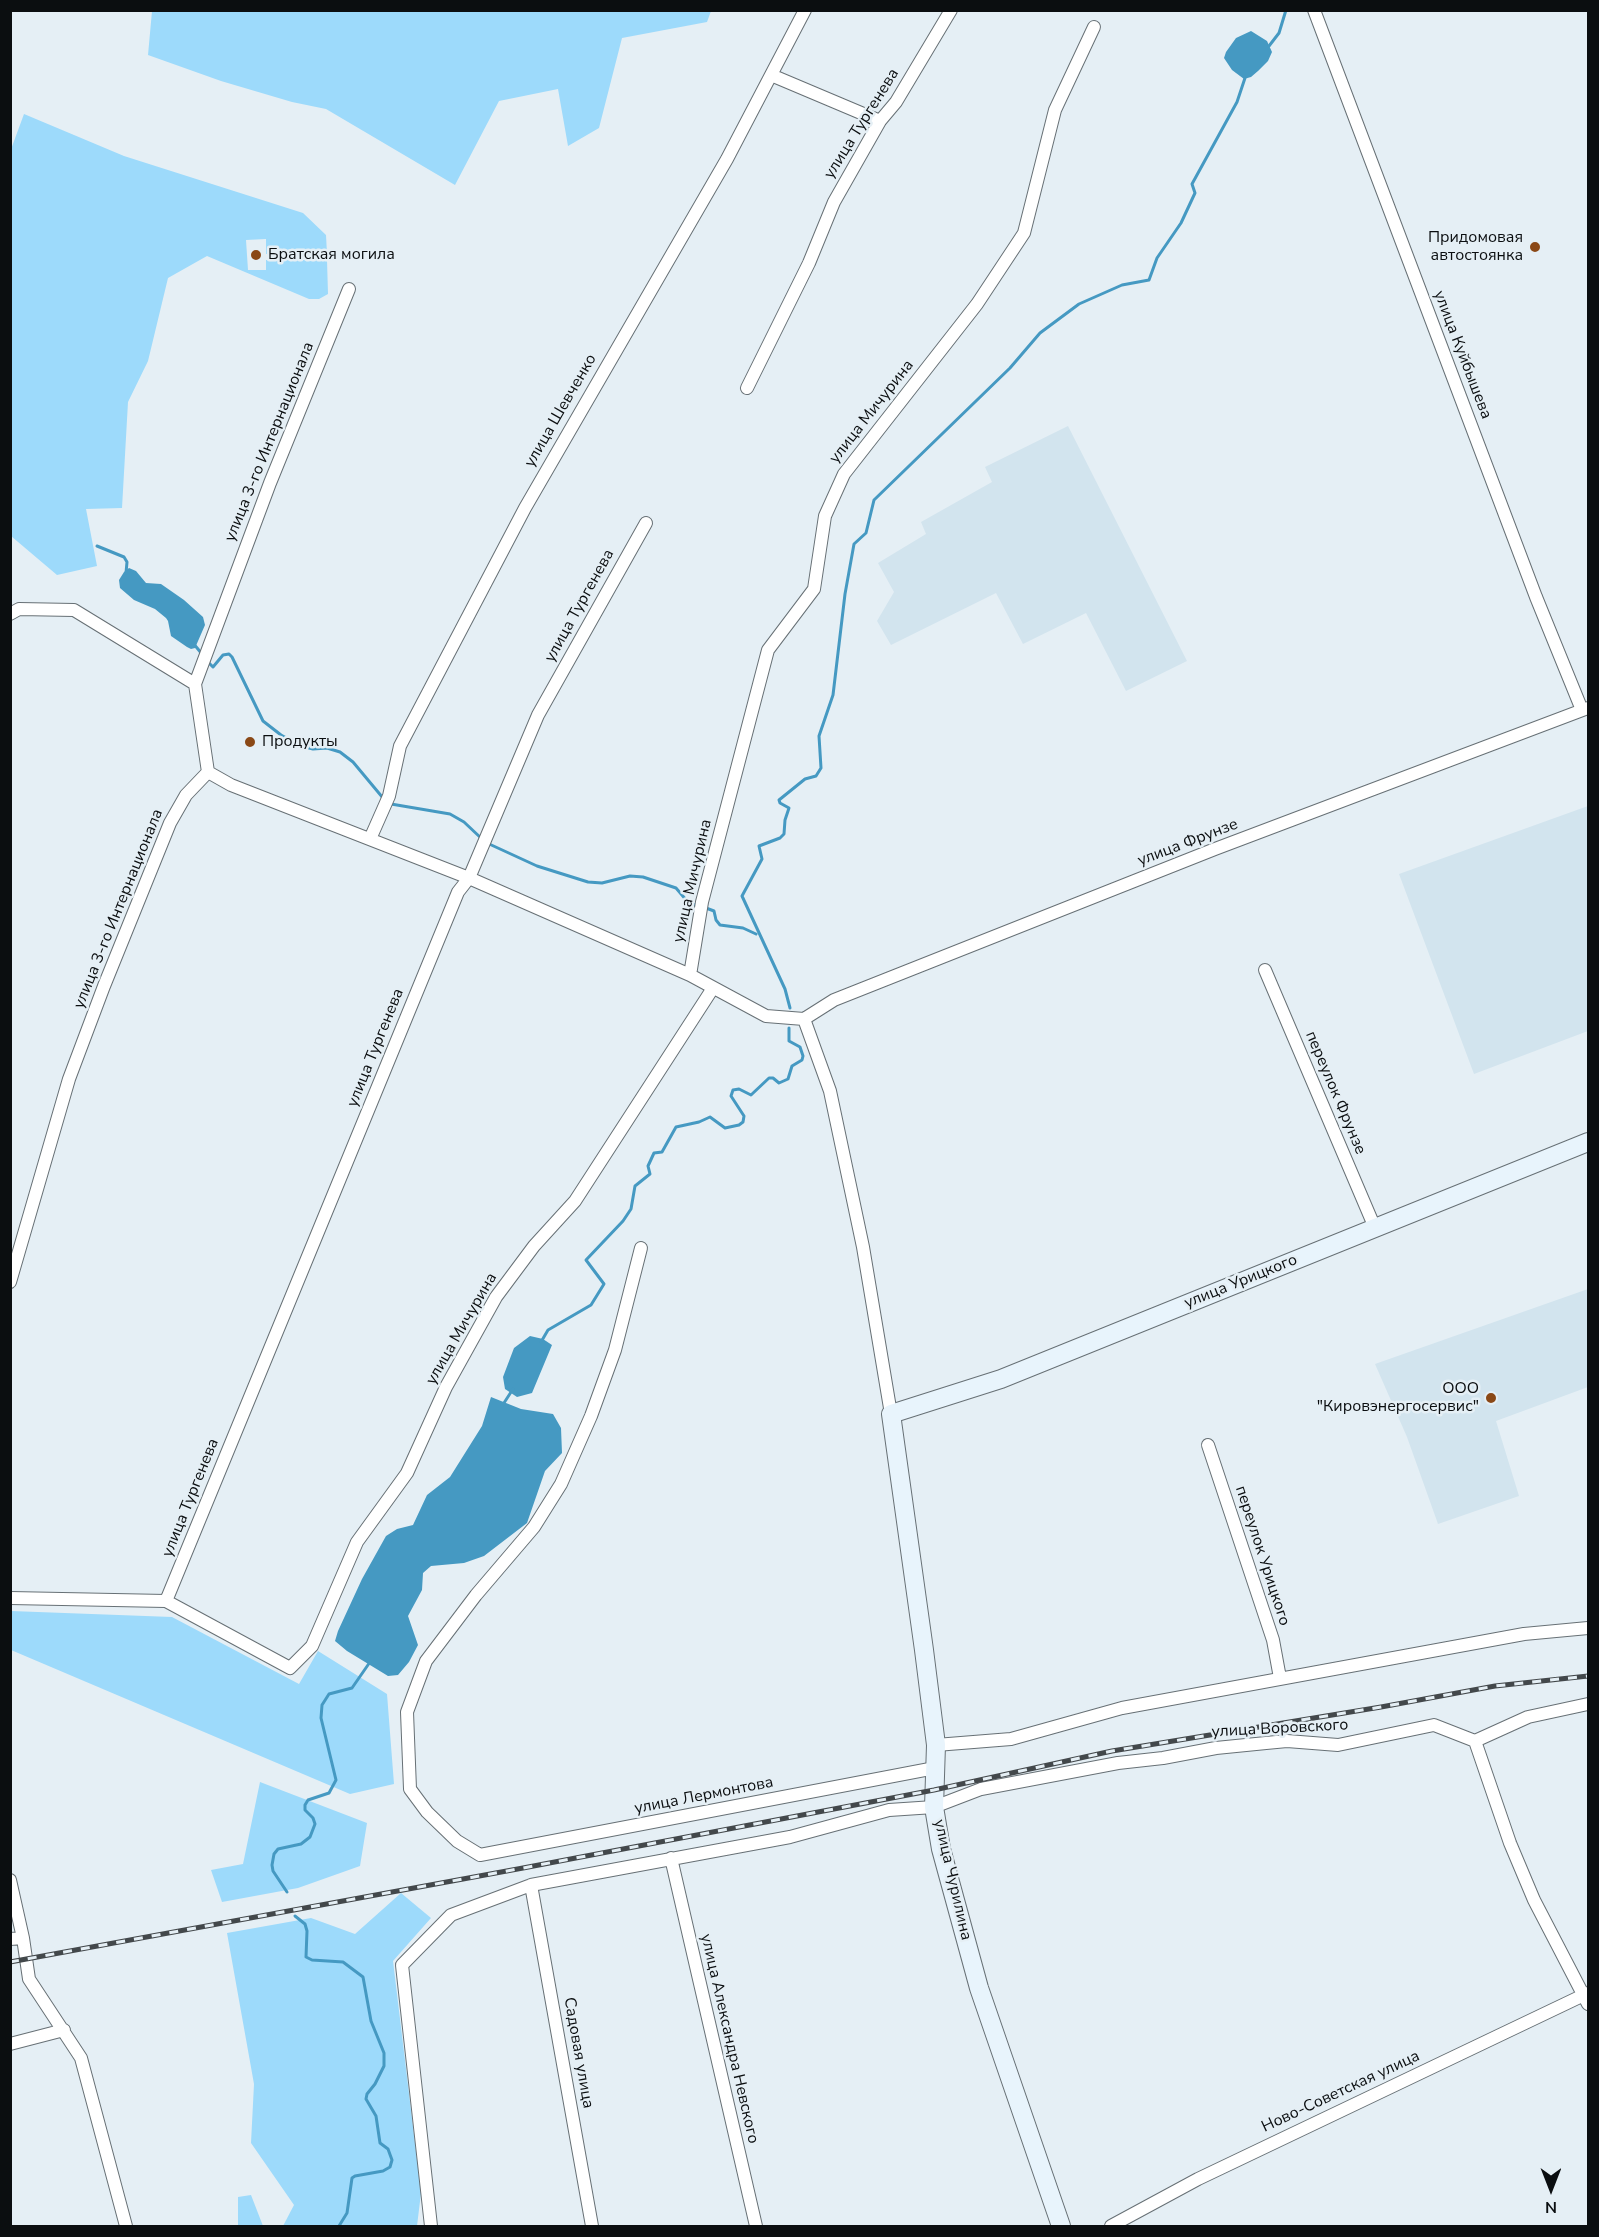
<!DOCTYPE html>
<html>
<head>
<meta charset="utf-8">
<style>
	body { margin:0 }
	#map { position:relative; width:1599px; height:2237px; overflow:hidden; background:#e5eff5; font-family:"Nunito Sans",sans-serif }
	canvas { display:block }
	.frame { position:absolute; inset:0; border:12px solid #0b0e10; pointer-events:none }
	.north { position:absolute; left:1521px; top:2159px; width:60px; height:60px; -webkit-text-stroke:4px #e5eff5; paint-order:stroke; rotate:180deg; font-size:16px; font-weight:700; line-height:24px; text-align:center; color:#0b0e10 }
	.north::after { content:''; display:block; margin:auto; width:21px; height:27px; background:#0b0e10; clip-path:polygon(50% 0,100% 100%,50% 72%,0 100%) }
</style>
</head>
<body>
<div id="map">
<canvas width="1599" height="2237"></canvas>
<div class="frame"></div>
<div class="north">N</div>
</div>
<script>
const context = document.querySelector('canvas').getContext('2d');
context.lineJoin = 'round';
function fillPath(path, color) {
  context.fillStyle = color;
  context.fill(path, 'evenodd');
}
function shape(rows) {
  const path = new Path2D();
  for (const r of rows) {
    path.moveTo(r[0], r[1]);
    for (let i = 2; i < r.length; i += 2) path.lineTo(r[i], r[i + 1]);
  }
  return path;
}
function strokePath(path, color, width, dash) {
  context.strokeStyle = color;
  context.lineWidth = width;
  context.lineCap = dash ? 'butt' : 'round';
  context.setLineDash(dash || []);
  context.stroke(path);
}
function label(font, color, halo, rows, align = 'center') {
  context.font = font + ' "Nunito Sans",sans-serif';
  context.lineWidth = 5;
  context.setLineDash([]);
  context.textBaseline = 'middle';
  context.strokeStyle = halo;
  context.fillStyle = color;
  for (const [text, x, y, turn = 0] of rows) {
    context.save();
    context.translate(x, y);
    context.rotate((+turn || 0) * Math.PI / 180);
    context.textAlign = isNaN(turn) ? turn : align;
    if (halo) context.strokeText(text, 0, 0);
    context.fillText(text, 0, 0);
    context.restore();
  }
}
fillPath(shape([
	[1068,426,1187,661,1126,691,1086,613,1023,644,996,593,891,645,877,621,894,592,878,563,926,534,921,522,992,482,985,467],
	[1588,806,1588,1031,1474,1074,1399,874],
	[1588,1289,1588,1387,1496,1421,1519,1496,1438,1524,1407,1437,1375,1364]
]), '#d2e4ee');
fillPath(shape([
	[152,11,152,10,711,11,707,22,622,38,599,128,568,146,558,89,499,101,455,185,326,109,292,102,221,81,148,55],
	[24,114,124,156,303,213,326,235,327,254,266,254,266,239,246,240,248,270,266,270,266,260,327,260,328,294,319,299,309,299,207,256,168,278,148,361,128,402,122,508,86,509,97,566,57,575,11,536,10,152],
	[11,1611,172,1617,299,1684,318,1651,387,1694,394,1784,350,1794,11,1650],
	[260,1782,367,1823,360,1866,298,1888,222,1902,211,1870,243,1864],
	[401,1893,431,1918,393,1961,421,2193,417,2226,283,2226,294,2205,251,2143,254,2084,227,1933,311,1918,355,1934],
	[251,2195,263,2226,238,2226,238,2197]
]), '#9ddafb');
fillPath(shape([
	[1251,31,1267,41,1272,52,1268,61,1258,71,1251,77,1244,79,1232,70,1224,58,1226,52,1236,38],
	[129,568,136,571,146,583,161,584,184,600,203,617,205,625,195,648,191,649,187,647,171,636,168,621,166,618,155,609,134,600,120,588,119,580,124,572],
	[530,1336,543,1339,552,1345,532,1393,517,1397,505,1389,503,1377,514,1348],
	[491,1397,521,1409,553,1414,561,1428,562,1453,545,1471,527,1523,484,1556,464,1563,431,1566,423,1573,422,1590,408,1616,418,1645,409,1662,398,1675,388,1676,347,1651,335,1641,338,1631,362,1579,386,1536,397,1529,413,1525,427,1495,450,1477,482,1426]
]), '#4599c2');
strokePath(shape([
	[1269,46,1279,33,1286,10],
	[97,546,124,557,127,562,126,573],
	[193,643,202,654],
	[208,662,213,667,223,655,229,654,232,657,263,721,281,735,301,746,313,749,327,748,340,752,353,762,383,798],
	[391,804,450,814,464,822,482,839],
	[487,843,537,866,588,882,602,883,630,876,643,877,676,888,687,901,699,907],
	[706,908,714,911,716,920,720,925,743,928,756,934],
	[790,1008,785,989,742,896,762,859,759,846,780,838,784,834,785,820,789,808,780,803,779,800,805,779,816,776,821,768,819,736,833,695,845,594,854,544,866,533,874,500,1010,368,1040,333,1079,304,1122,285,1149,280,1157,258,1181,223,1195,193,1192,184,1237,102,1245,78],
	[541,1342,548,1330,591,1305,604,1284,586,1260,623,1221,631,1209,635,1186,650,1174,648,1166,654,1153,662,1152,676,1127,699,1122,710,1117,725,1128,739,1125,743,1122,744,1116,731,1096,733,1090,739,1089,751,1095,769,1078,773,1078,779,1083,788,1079,792,1066,802,1060,803,1056,800,1047,789,1041,789,1028],
	[502,1406,513,1389],
	[287,1892,273,1871,272,1865,274,1854,278,1849,301,1844,310,1837,315,1824,313,1818,305,1810,305,1805,308,1800,329,1793,336,1780,321,1718,322,1705,329,1694,352,1688,370,1662],
	[295,1916,305,1924,307,1931,306,1957,312,1960,343,1962,363,1977,371,2021,384,2053,384,2066,375,2084,367,2094,366,2099,376,2116,380,2143,388,2149,392,2160,390,2167,383,2171,355,2176,352,2178,347,2213,339,2226]
]), '#4599c2', 3);
const street = shape([
	[1314,10,1536,597,1582,710],
	[771,75,880,121],
	[747,388,809,263,834,202,880,121,896,102,951,10],
	[10,614,19,609,74,610,195,684],
	[208,772,231,785,469,878,690,975,766,1016,804,1019],
	[370,839,389,796,400,746,525,508,727,159,805,10],
	[1265,970,1375,1228],
	[690,975,702,902,768,650,814,589,825,516,844,474,977,304,1024,233,1055,110,1094,27],
	[804,1019,834,1000,1215,849,1588,708],
	[804,1019,830,1091,863,1247,891,1414],
	[641,1248,615,1350,591,1416,561,1484,534,1527,476,1595,426,1661,407,1712,410,1789,427,1812,457,1841,480,1855,935,1768],
	[10,1282,69,1079,104,986,170,823,186,795,208,772,195,684,270,483,349,289],
	[1208,1445,1273,1640,1280,1678],
	[10,1598,166,1601,290,1668,312,1646,357,1542,407,1473,446,1387,496,1297,534,1246,575,1201,713,988],
	[166,1601,458,892,469,878,538,715,646,523],
	[1475,1741,1510,1843,1534,1900,1588,2004],
	[936,1745,1011,1739,1122,1708,1524,1634,1588,1628],
	[671,1858,756,2226],
	[10,1880,23,1938,29,1979,81,2058,126,2226],
	[531,1885,592,2226],
	[10,1939,23,1938],
	[10,2044,64,2030],
	[431,2226,402,1965,451,1915,531,1885,790,1837,889,1810,934,1807,981,1789,1118,1763,1163,1758,1216,1748,1266,1743,1287,1741,1338,1745,1434,1725,1475,1741,1528,1717,1588,1704],
	[1111,2226,1198,2179,1588,1993]
]);
const secondary = shape([
	[1061,2226,979,1988,941,1849,934,1807,936,1745,924,1650,891,1414,1001,1379,1588,1142]
]);
strokePath(street, '#677075', 14);
strokePath(secondary, '#677075', 20);
strokePath(street, '#fff', 12);
strokePath(secondary, '#e8f4fc', 18);
const rail = shape([
	[10,1962,523,1868,934,1790,1112,1751,1381,1707,1495,1686,1588,1676]
]);
strokePath(rail, '#43484b', 5);
strokePath(rail, '#e5eff5', 3, [9]);
for (const [x, y, r, color] of [
	[1535,247,6,"#8a4816"],
	[256,255,6,"#8a4816"],
	[250,742,6,"#8a4816"],
	[1491,1398,6,"#8a4816"]
]) {
  const dot = new Path2D();
  dot.arc(x, y, r, 0, 2 * Math.PI);
  context.fillStyle = color;
  context.fill(dot);
  strokePath(dot, '#e5eff5', 2);
}
label('16px', '#0b0e10', '#e5eff5', [
	["улица Тургенева",862,124,-58],
	["улица Куйбышева",1462,355,69],
	["улица Шевченко",561,411,-60],
	["улица Мичурина",872,412,-52],
	["улица 3-го Интернационала",270,442,-68],
	["улица Тургенева",580,606,-61],
	["улица Фрунзе",1188,843,-21],
	["улица Мичурина",693,881,-77],
	["улица 3-го Интернационала",119,909,-68],
	["улица Тургенева",376,1048,-68],
	["переулок Фрунзе",1335,1093,67],
	["улица Урицкого",1241,1282,-22],
	["улица Мичурина",462,1329,-60],
	["улица Тургенева",191,1498,-68],
	["переулок Урицкого",1262,1556,72],
	["улица Воровского",1280,1729,-3],
	["улица Лермонтова",704,1796,-11],
	["улица Чурилина",952,1880,77],
	["улица Александра Невского",729,2039,77],
	["Садовая улица",578,2053,80],
	["Ново-Советская улица",1341,2092,-25]
]);
label('16px', '#0b0e10', '#e5eff5', [
	["Придомовая",1523,238],
	["автостоянка",1523,256],
	["Братская могила",268,255,"left"],
	["Продукты",262,742,"left"],
	["ООО",1479,1389],
	["\"Кировэнергосервис\"",1479,1407]
], 'right');
</script>
</body>
</html>
